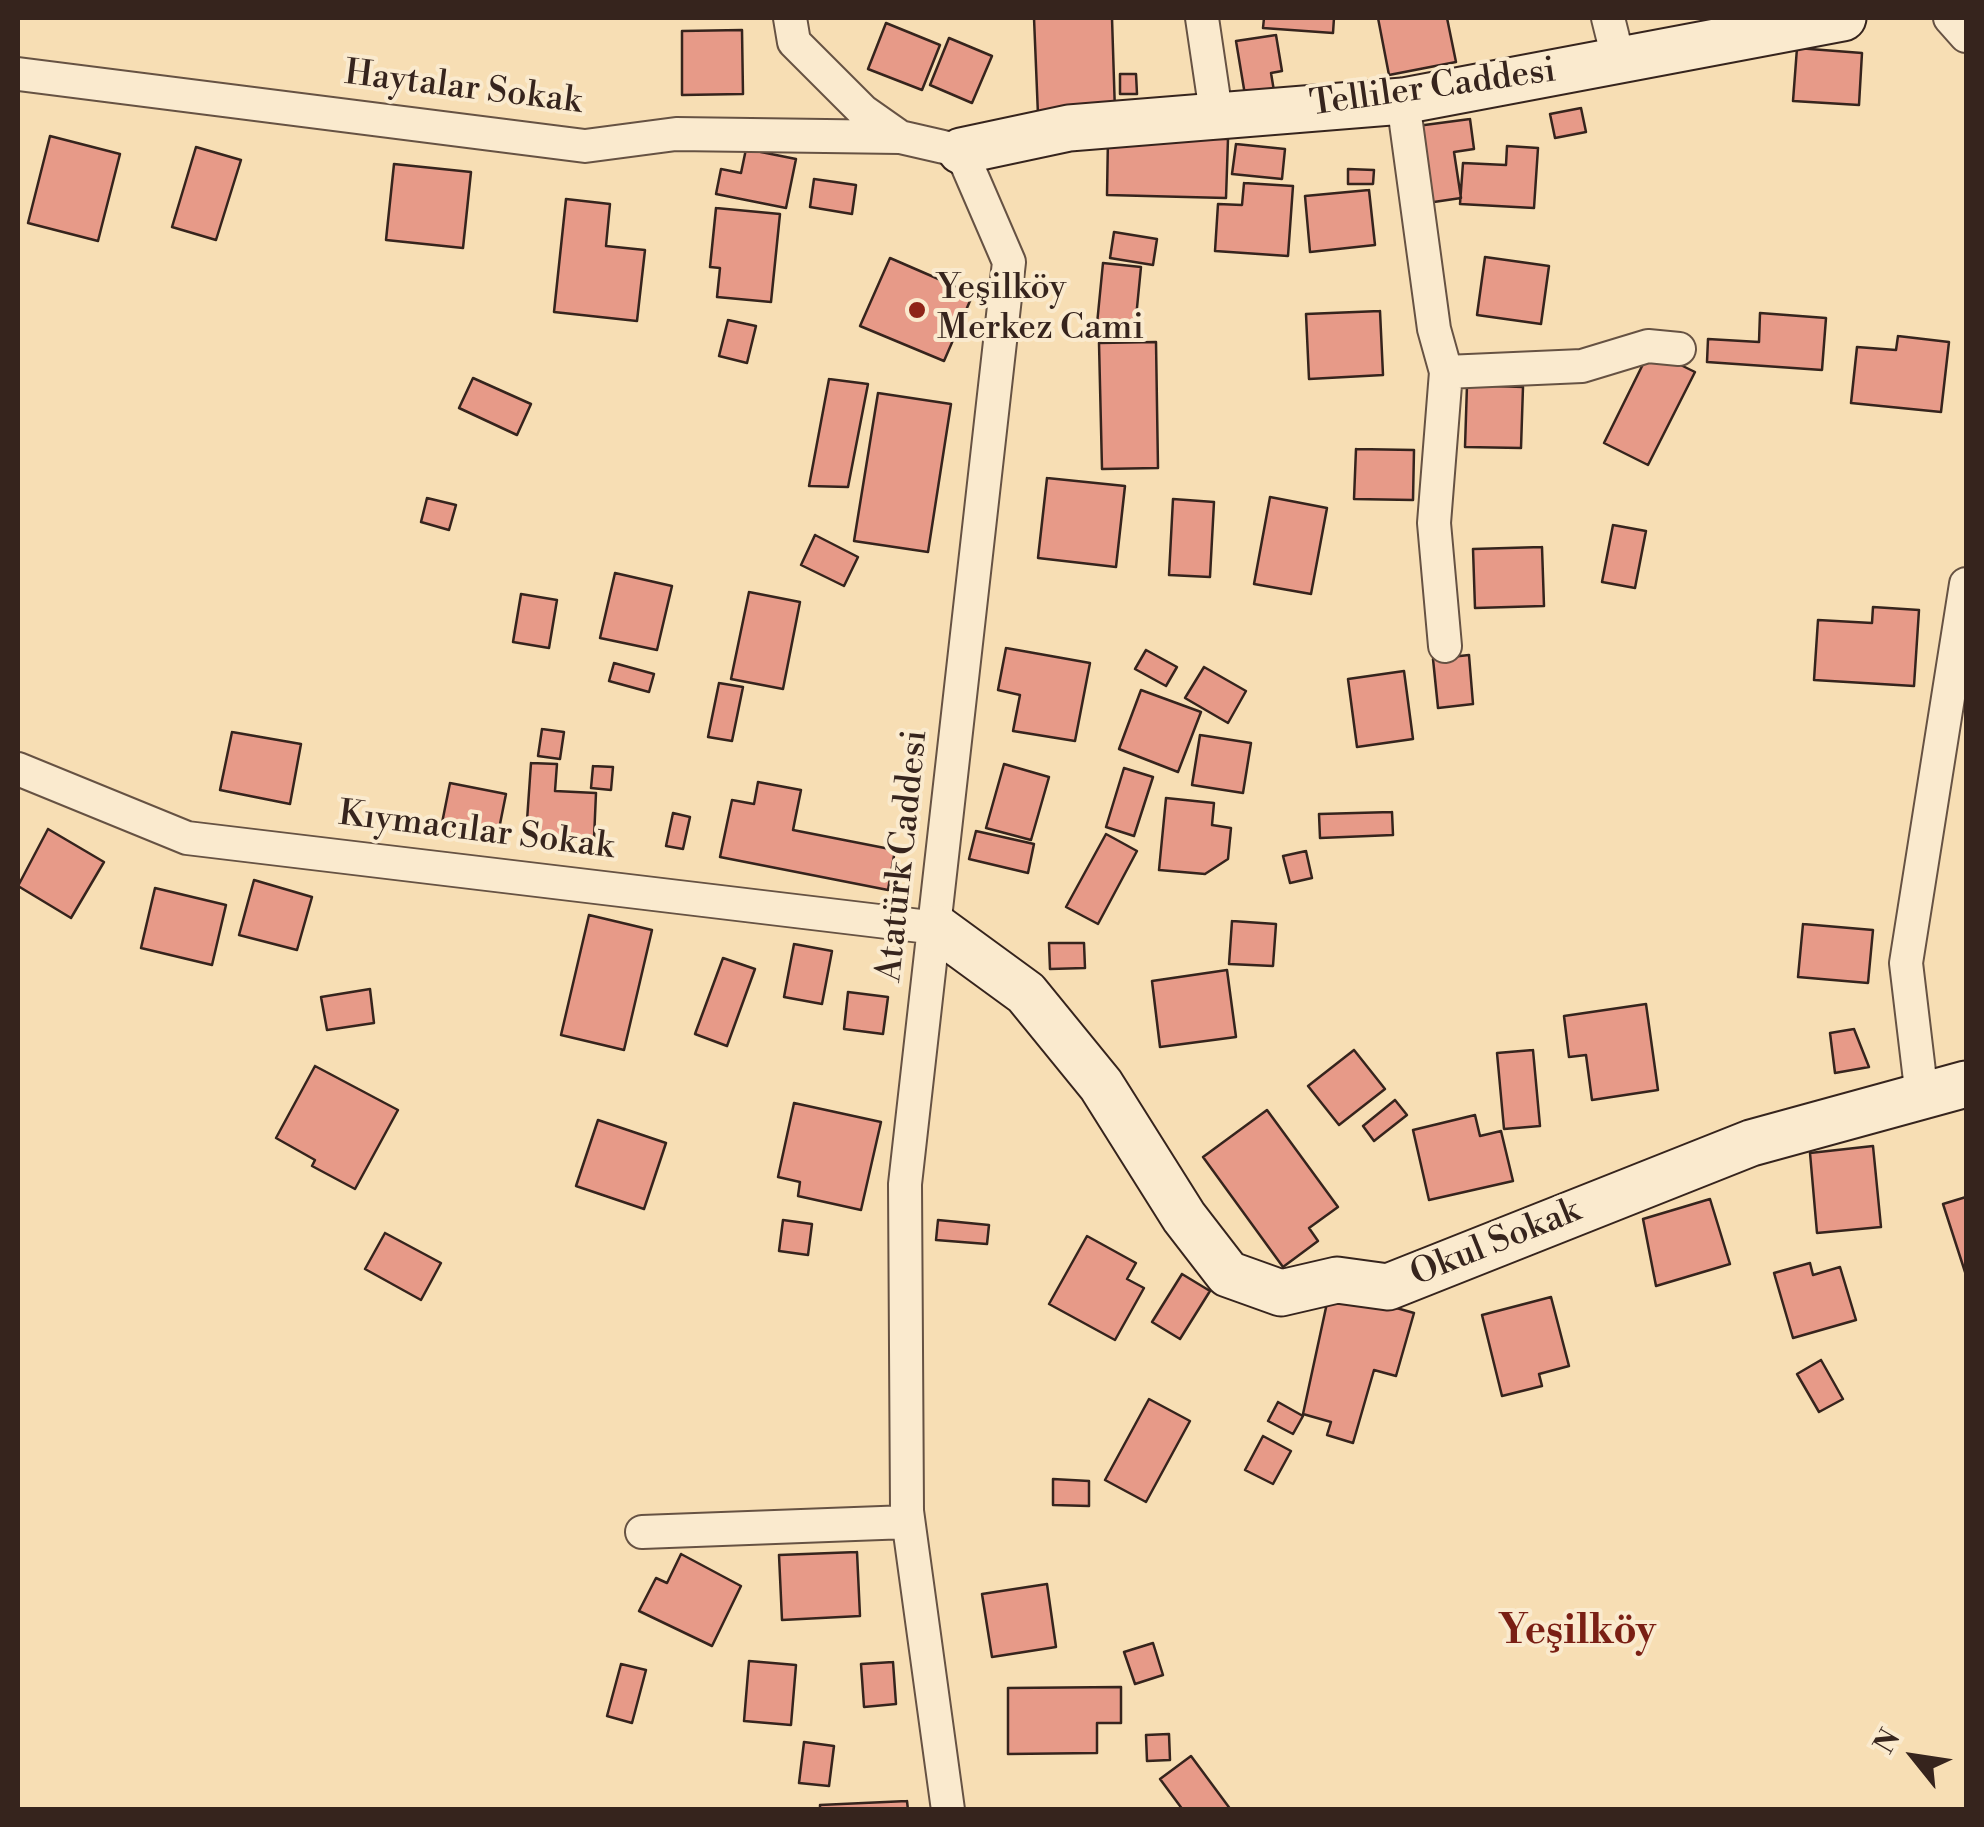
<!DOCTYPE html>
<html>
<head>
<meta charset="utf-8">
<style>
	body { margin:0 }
	#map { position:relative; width:1984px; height:1827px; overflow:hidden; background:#f7deb4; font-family:"Libre Bodoni",serif }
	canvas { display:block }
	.frame { position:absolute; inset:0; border:20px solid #36241d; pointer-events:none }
	.north { position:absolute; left:1864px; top:1707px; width:100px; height:100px; -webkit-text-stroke:8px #faeace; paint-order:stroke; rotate:300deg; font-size:28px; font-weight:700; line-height:40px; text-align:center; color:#36241d }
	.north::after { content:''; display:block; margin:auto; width:35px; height:45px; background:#36241d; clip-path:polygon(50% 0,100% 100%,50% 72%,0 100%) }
</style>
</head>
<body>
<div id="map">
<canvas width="1984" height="1827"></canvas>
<div class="frame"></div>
<div class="north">N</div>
</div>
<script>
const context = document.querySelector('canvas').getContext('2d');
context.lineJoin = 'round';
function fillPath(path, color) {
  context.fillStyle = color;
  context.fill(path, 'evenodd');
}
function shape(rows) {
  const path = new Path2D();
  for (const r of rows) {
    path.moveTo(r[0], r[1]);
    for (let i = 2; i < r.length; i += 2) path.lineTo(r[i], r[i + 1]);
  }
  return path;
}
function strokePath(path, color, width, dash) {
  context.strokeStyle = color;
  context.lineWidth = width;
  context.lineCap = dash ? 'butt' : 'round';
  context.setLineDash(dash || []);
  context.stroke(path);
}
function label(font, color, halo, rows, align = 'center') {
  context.font = font + ' "Libre Bodoni",serif';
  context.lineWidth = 8;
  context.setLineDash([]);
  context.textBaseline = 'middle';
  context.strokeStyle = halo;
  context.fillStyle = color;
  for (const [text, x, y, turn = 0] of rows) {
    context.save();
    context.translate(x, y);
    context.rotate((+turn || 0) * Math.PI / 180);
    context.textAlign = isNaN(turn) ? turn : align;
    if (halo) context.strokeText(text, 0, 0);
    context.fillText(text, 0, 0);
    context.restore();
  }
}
const building = shape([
	[1034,18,1112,18,1115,112,1038,115,1034,18],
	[1264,18,1334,18,1333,33,1263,28,1264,18],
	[1378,18,1447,18,1456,62,1389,75,1378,18],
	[886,23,940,45,922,90,868,69,886,23],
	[742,30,743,94,682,95,682,31,742,30],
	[1276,35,1282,71,1271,73,1274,91,1245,95,1236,41,1276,35],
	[949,38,992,56,972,103,930,85,949,38],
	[1797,48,1862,53,1859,105,1793,101,1797,48],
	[1120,74,1136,74,1137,94,1120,94,1120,74],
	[1581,108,1586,132,1555,138,1550,114,1581,108],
	[1470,119,1474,149,1454,152,1461,198,1427,203,1417,126,1470,119],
	[50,136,120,154,98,241,28,223,50,136],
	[1108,137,1228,139,1226,198,1107,195,1108,137],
	[1236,144,1285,149,1282,179,1232,174,1236,144],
	[1507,146,1538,148,1534,208,1460,204,1463,163,1506,165,1507,146],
	[196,147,241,160,216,240,172,227,196,147],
	[746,149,796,159,786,208,716,194,721,169,741,173,746,149],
	[394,164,471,172,463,248,386,240,394,164],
	[1348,169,1374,170,1373,184,1348,184,1348,169],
	[814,179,856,185,852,214,810,207,814,179],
	[1244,183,1293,186,1288,256,1215,251,1218,204,1242,205,1244,183],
	[1369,190,1375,245,1310,252,1305,196,1369,190],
	[566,199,610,204,606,246,645,250,637,321,554,312,566,199],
	[716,208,780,214,771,302,717,297,720,268,710,267,716,208],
	[1114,232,1157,239,1153,265,1110,258,1114,232],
	[1485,257,1549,266,1541,324,1477,315,1485,257],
	[890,258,973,294,944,361,860,326,890,258],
	[1103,263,1141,267,1135,328,1097,324,1103,263],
	[1380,311,1383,375,1309,379,1306,314,1380,311],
	[1760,313,1826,318,1822,370,1707,362,1708,339,1759,342,1760,313],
	[728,320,756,326,747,363,719,356,728,320],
	[1898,336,1949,342,1941,412,1851,403,1857,347,1896,350,1898,336],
	[1156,342,1158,468,1102,469,1099,343,1156,342],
	[1650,350,1695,372,1648,465,1604,443,1650,350],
	[473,378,531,404,517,435,459,408,473,378],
	[829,379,868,384,848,487,809,486,829,379],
	[1467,385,1523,387,1521,448,1465,447,1467,385],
	[878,393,951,404,928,552,854,541,878,393],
	[1356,449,1414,450,1413,500,1354,499,1356,449],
	[1047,478,1125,486,1116,567,1038,558,1047,478],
	[1270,497,1327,508,1311,594,1254,584,1270,497],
	[427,498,456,505,449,530,421,522,427,498],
	[1173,499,1214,502,1210,577,1169,575,1173,499],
	[1613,525,1646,531,1635,588,1602,582,1613,525],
	[815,535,858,557,844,586,801,565,815,535],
	[1542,547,1544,606,1475,608,1473,549,1542,547],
	[615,573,672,586,657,650,600,638,615,573],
	[749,592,800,602,783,689,731,679,749,592],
	[521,594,557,600,549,648,513,642,521,594],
	[1873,607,1919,610,1914,686,1814,680,1818,620,1872,623,1873,607],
	[1006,648,1090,663,1075,741,1013,731,1020,695,998,690,1006,648],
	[1146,650,1177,667,1166,686,1135,669,1146,650],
	[1469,655,1473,704,1438,708,1433,659,1469,655],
	[614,663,654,674,649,692,609,681,614,663],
	[1204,667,1246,691,1228,723,1185,698,1204,667],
	[1404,671,1413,739,1357,747,1348,679,1404,671],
	[719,683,743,687,732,741,708,737,719,683],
	[1141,690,1201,712,1178,772,1119,749,1141,690],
	[542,729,564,732,560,759,538,756,542,729],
	[232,732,301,744,290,804,220,790,232,732],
	[1200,735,1251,743,1243,793,1192,785,1200,735],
	[531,763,557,764,555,791,596,793,594,839,526,835,531,763],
	[1004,764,1049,777,1031,840,986,828,1004,764],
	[593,766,613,767,611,790,591,788,593,766],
	[1124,768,1153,777,1134,836,1106,827,1124,768],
	[758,782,801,790,793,830,895,850,888,890,720,857,732,800,754,804,758,782],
	[450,783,506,794,496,844,440,833,450,783],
	[1166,798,1214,803,1212,825,1231,828,1228,859,1205,874,1159,870,1166,798],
	[1392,812,1393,835,1320,838,1319,814,1392,812],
	[673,813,690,817,683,849,666,846,673,813],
	[48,829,104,862,71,918,18,886,48,829],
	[976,831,1034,844,1028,873,969,859,976,831],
	[1106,834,1137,851,1098,924,1066,907,1106,834],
	[1306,851,1312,878,1290,883,1283,856,1306,851],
	[254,880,312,897,297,950,239,935,254,880],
	[155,888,226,905,212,965,141,948,155,888],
	[589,915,652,930,624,1050,561,1035,589,915],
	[1232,921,1276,924,1273,966,1229,964,1232,921],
	[1803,924,1873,930,1868,983,1798,977,1803,924],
	[1049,943,1084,943,1085,968,1050,969,1049,943],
	[794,944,832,951,822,1004,784,997,794,944],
	[723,958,755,969,727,1046,695,1034,723,958],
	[1227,970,1236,1037,1160,1047,1152,981,1227,970],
	[370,989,374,1023,327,1030,321,997,370,989],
	[848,992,888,997,883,1034,844,1029,848,992],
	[1646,1004,1658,1090,1592,1100,1586,1055,1569,1057,1564,1016,1646,1004],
	[1854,1029,1869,1067,1835,1073,1830,1033,1854,1029],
	[1354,1050,1385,1089,1339,1125,1308,1086,1354,1050],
	[1533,1050,1540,1126,1504,1129,1497,1053,1533,1050],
	[315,1066,398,1110,355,1189,312,1166,315,1160,276,1138,315,1066],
	[1395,1100,1407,1115,1374,1141,1363,1126,1395,1100],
	[794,1103,881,1122,861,1210,798,1196,800,1182,778,1177,794,1103],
	[1267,1110,1338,1207,1309,1228,1318,1241,1283,1267,1203,1157,1267,1110],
	[1475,1115,1480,1136,1501,1131,1513,1181,1429,1200,1413,1130,1475,1115],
	[598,1120,666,1143,644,1209,576,1186,598,1120],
	[1873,1146,1881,1227,1817,1233,1810,1153,1873,1146],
	[1966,1197,1966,1275,1943,1204,1966,1197],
	[1710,1199,1730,1264,1656,1286,1643,1219,1710,1199],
	[783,1220,812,1224,808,1255,779,1251,783,1220],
	[938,1220,989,1225,987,1244,936,1240,938,1220],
	[385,1233,441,1263,421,1300,365,1269,385,1233],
	[1087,1236,1136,1263,1127,1279,1144,1288,1115,1340,1049,1304,1087,1236],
	[1810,1263,1813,1275,1840,1267,1856,1320,1793,1338,1774,1273,1810,1263],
	[1182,1274,1210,1291,1180,1339,1152,1322,1182,1274],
	[1330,1289,1414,1313,1396,1376,1374,1370,1353,1443,1327,1435,1331,1422,1303,1414,1330,1289],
	[1551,1297,1569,1366,1539,1374,1542,1386,1502,1396,1482,1315,1551,1297],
	[1821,1360,1843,1399,1819,1412,1797,1374,1821,1360],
	[1149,1399,1190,1421,1146,1502,1105,1480,1149,1399],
	[1278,1402,1303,1416,1293,1434,1268,1421,1278,1402],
	[1263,1436,1291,1451,1273,1484,1245,1470,1263,1436],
	[1053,1479,1089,1481,1089,1506,1053,1505,1053,1479],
	[857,1552,860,1616,782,1620,779,1555,857,1552],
	[681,1554,741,1586,712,1646,639,1611,656,1578,667,1583,681,1554],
	[1047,1584,1056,1647,992,1657,982,1594,1047,1584],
	[1153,1643,1163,1675,1135,1684,1124,1652,1153,1643],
	[749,1661,796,1665,791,1725,744,1721,749,1661],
	[893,1662,896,1704,864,1707,861,1664,893,1662],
	[621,1664,646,1670,632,1723,607,1716,621,1664],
	[1121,1687,1121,1723,1097,1723,1097,1753,1008,1754,1008,1688,1121,1687],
	[1169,1734,1170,1760,1147,1761,1146,1735,1169,1734],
	[804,1742,834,1746,829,1786,799,1783,804,1742],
	[1191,1756,1231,1810,1183,1810,1160,1779,1191,1756],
	[907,1801,908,1810,820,1810,820,1805,907,1801]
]);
fillPath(building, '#e79a88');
strokePath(building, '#36241d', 2.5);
const street = shape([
	[790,18,794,42,863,111,900,137,961,151,1009,262,905,1184,907,1511,948,1810],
	[1202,18,1216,113],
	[1608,18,1619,62],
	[1950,18,1966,36],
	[18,74,585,146,676,134,900,137],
	[1403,101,1434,329,1446,372,1434,523,1445,646],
	[1446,372,1582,366,1648,346,1679,349],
	[18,769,187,838,937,928],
	[1922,1097,1906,963,1966,584],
	[642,1532,908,1522]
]);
const secondary = shape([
	[961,151,1069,128,1403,101,1843,18],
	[937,928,1026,993,1101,1085,1184,1217,1228,1274,1281,1293,1337,1280,1388,1287,1751,1143,1966,1084]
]);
strokePath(street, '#665243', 36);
strokePath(secondary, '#36241d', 49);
strokePath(street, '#faeace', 32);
strokePath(secondary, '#faeace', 45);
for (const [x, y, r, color] of [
	[917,310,10,"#8f2418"]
]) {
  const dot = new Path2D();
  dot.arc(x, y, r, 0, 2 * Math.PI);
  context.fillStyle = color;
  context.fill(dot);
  strokePath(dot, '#faeace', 4);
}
label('35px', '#36241d', '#faeace', [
	["Haytalar Sokak",463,89,7],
	["Telliler Caddesi",1433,89,-8],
	["Kıymacılar Sokak",476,832,7],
	["Atatürk Caddesi",904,856,-84],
	["Okul Sokak",1496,1244,-22]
]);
label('35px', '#36241d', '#faeace', [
	["Yeşilköy",937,290],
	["Merkez Cami",937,330]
], 'left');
label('bold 40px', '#7a1f14', '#faeace', [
	["Yeşilköy",1577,1633]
]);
</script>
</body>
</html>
